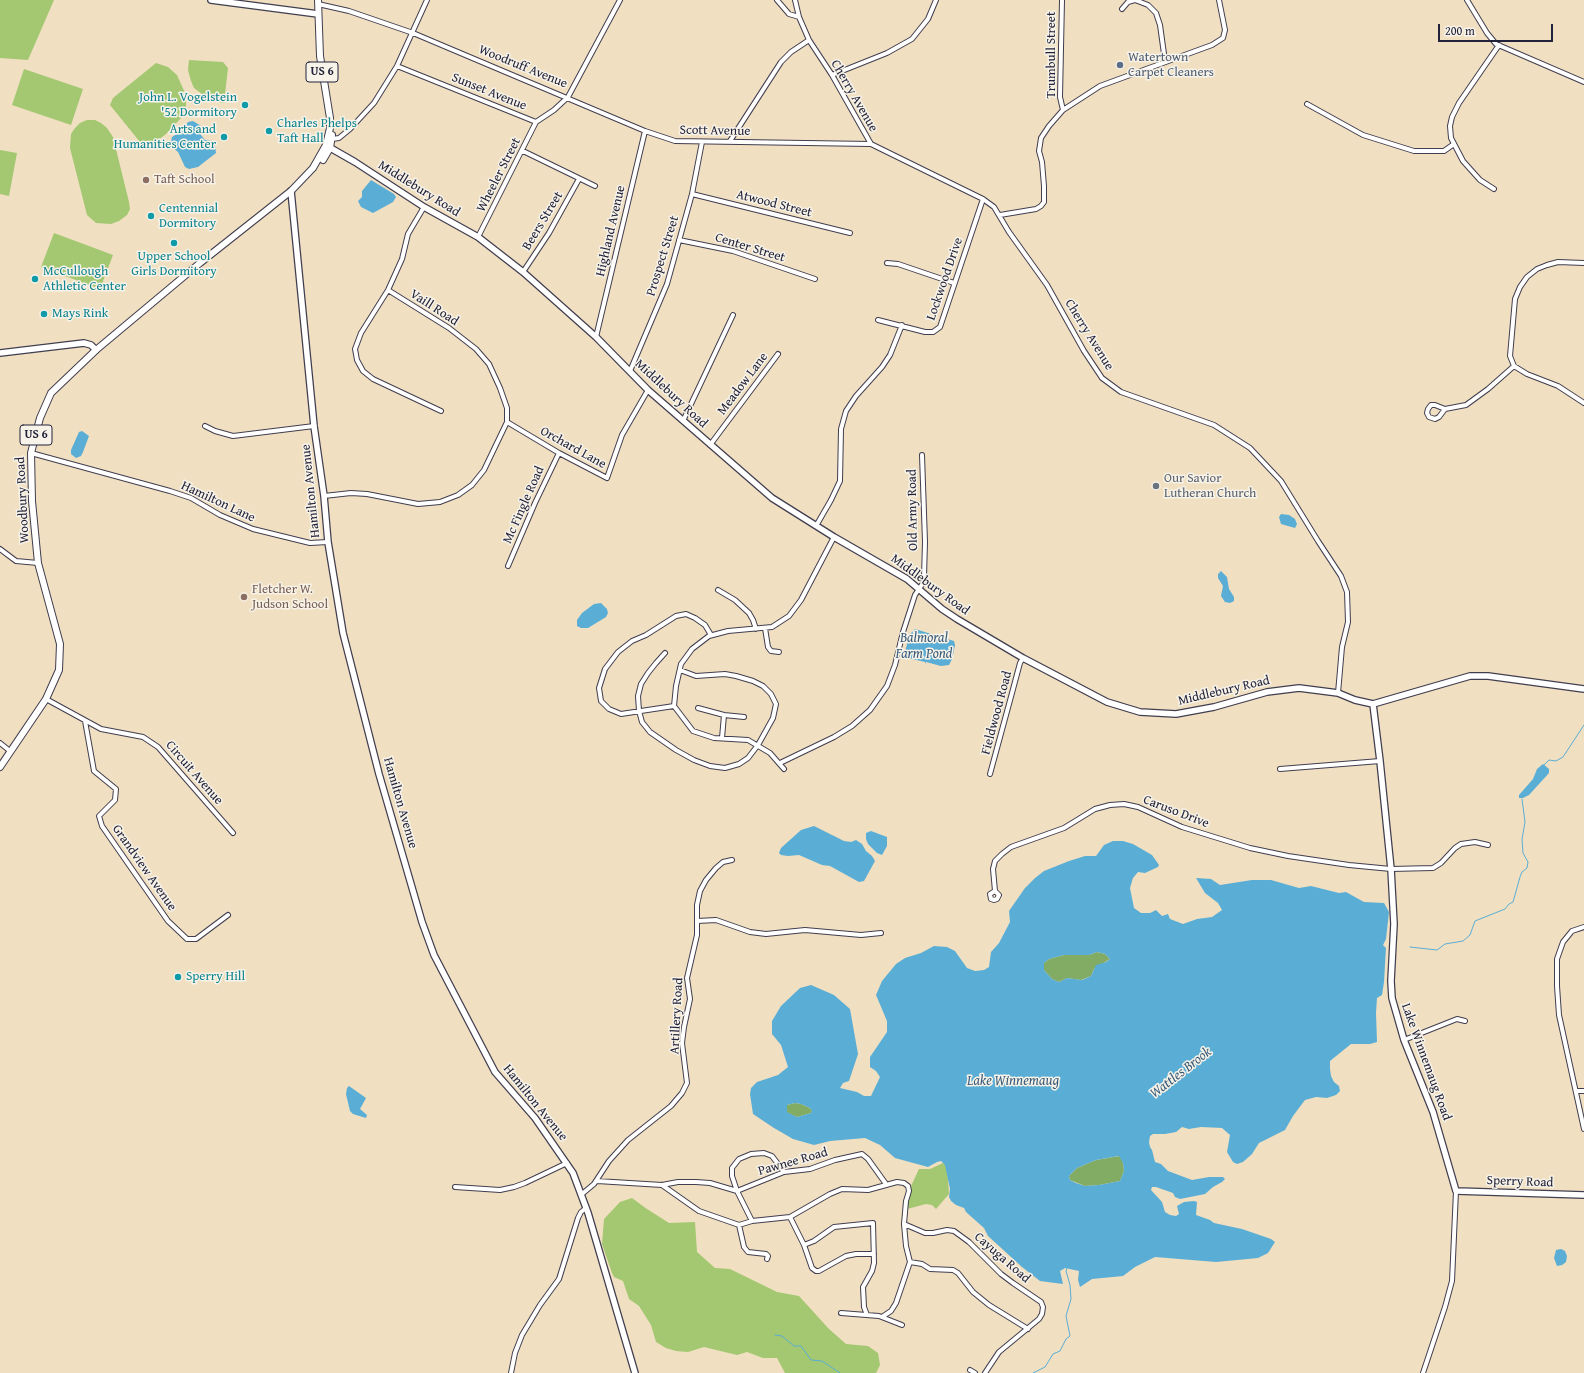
<!DOCTYPE html>
<html>
<head>
<meta charset="utf-8">
<style>
	body { margin:0 }
	#map { position:relative; width:1584px; height:1373px; overflow:hidden; background:#f0dfc1; font-family:"Gentium Book Plus",serif }
	canvas { display:block }
	.scale { position:absolute; left:1438px; top:24px; width:115px; height:18px; box-sizing:border-box; border:2px solid #22223b; border-top:0; padding-left:5px; font-size:12px; line-height:14px; white-space:nowrap; color:#22223b; -webkit-text-stroke:3px #f7f3e8; paint-order:stroke }
</style>
</head>
<body>
<div id="map">
<canvas width="1584" height="1373"></canvas>
<div class="scale">200 m</div>
</div>
<script>
const context = document.querySelector('canvas').getContext('2d');
context.lineJoin = 'round';
function fillPath(path, color) {
  context.fillStyle = color;
  context.fill(path, 'evenodd');
}
function shape(rows) {
  const path = new Path2D();
  for (const r of rows) {
    path.moveTo(r[0], r[1]);
    for (let i = 2; i < r.length; i += 2) path.lineTo(r[i], r[i + 1]);
  }
  return path;
}
function strokePath(path, color, width, dash) {
  context.strokeStyle = color;
  context.lineWidth = width;
  context.lineCap = dash ? 'butt' : 'round';
  context.setLineDash(dash || []);
  context.stroke(path);
}
function label(font, color, halo, rows, align = 'center') {
  context.font = font + ' "Gentium Book Plus",serif';
  context.lineWidth = 3;
  context.setLineDash([]);
  context.textBaseline = 'middle';
  context.strokeStyle = halo;
  context.fillStyle = color;
  for (const [text, x, y, turn = 0] of rows) {
    context.save();
    context.translate(x, y);
    context.rotate((+turn || 0) * Math.PI / 180);
    context.textAlign = isNaN(turn) ? turn : align;
    if (halo) context.strokeText(text, 0, 0);
    context.fillText(text, 0, 0);
    context.restore();
  }
}
fillPath(shape([
	[0,0,54,0,28,60,0,58],
	[189,60,223,62,228,68,224,103,210,100,194,88,191,81,188,70],
	[156,63,168,67,177,75,186,95,186,108,182,117,166,134,154,143,144,147,110,105,113,98],
	[24,69,83,89,71,125,12,105],
	[87,120,95,120,101,123,107,128,113,137,129,202,130,209,127,215,119,221,111,224,96,223,87,215,70,148,71,134,75,128,80,123],
	[0,150,17,153,9,196,0,194],
	[54,233,113,255,100,289,41,267],
	[943,1163,947,1166,949,1194,936,1209,932,1205,926,1204,907,1209,905,1199,919,1169,930,1169],
	[632,1198,647,1209,669,1223,695,1222,697,1252,715,1268,730,1269,777,1292,799,1296,829,1329,846,1344,868,1346,878,1353,880,1365,876,1373,785,1373,777,1358,763,1358,747,1352,737,1355,704,1347,688,1352,676,1351,666,1348,656,1342,651,1325,639,1306,629,1299,623,1281,614,1277,612,1273,602,1244,604,1219,620,1202]
]), '#a3c871');
fillPath(shape([
	[1097,952,1105,954,1110,959,1094,969,1091,976,1081,980,1067,978,1059,982,1052,979,1044,970,1044,963,1049,959,1064,955,1089,955],
	[795,1103,801,1104,810,1108,812,1111,811,1113,797,1117,786,1112,787,1105],
	[1120,1156,1123,1163,1124,1171,1120,1181,1099,1185,1085,1186,1070,1180,1069,1176,1077,1168,1096,1160]
]), '#82ac63');
fillPath(shape([
	[193,121,201,126,201,135,205,140,212,141,215,145,216,153,198,167,189,169,185,167,178,152,172,147,171,142,172,137,183,130,188,122],
	[371,180,394,194,396,197,393,202,373,213,361,207,358,201,362,197,362,191],
	[82,431,89,436,83,452,81,456,76,458,71,454,71,450,79,432],
	[1281,514,1289,515,1295,519,1297,524,1295,528,1281,524,1279,517],
	[1221,571,1227,577,1229,589,1234,597,1234,601,1230,603,1225,602,1221,596,1223,586,1218,578,1218,574],
	[601,603,607,609,608,613,606,617,588,628,581,628,577,626,577,620,582,613,594,604],
	[915,629,954,641,955,645,952,659,949,665,941,666,926,662,925,664,925,662,908,658,904,655,910,634],
	[1543,764,1549,769,1549,773,1529,795,1523,798,1519,798,1519,795,1533,779,1537,769],
	[814,826,844,841,851,842,856,840,862,844,866,851,872,856,875,861,864,881,859,882,830,866,822,865,799,855,788,856,781,855,779,853,781,848,801,830],
	[871,831,887,837,887,846,882,855,877,853,868,844,866,839,866,833],
	[1113,841,1123,841,1133,844,1152,855,1159,865,1158,867,1145,873,1138,872,1133,878,1130,888,1134,908,1141,913,1150,913,1156,910,1162,916,1168,914,1170,919,1183,924,1197,919,1212,917,1222,910,1218,903,1205,893,1196,878,1211,879,1220,885,1252,880,1271,880,1299,888,1311,886,1339,893,1346,892,1364,902,1384,903,1389,912,1386,939,1383,945,1386,948,1384,982,1382,995,1377,998,1376,1013,1377,1042,1370,1044,1351,1044,1330,1061,1330,1069,1331,1076,1334,1082,1339,1086,1340,1091,1336,1095,1327,1098,1316,1097,1305,1100,1293,1116,1285,1130,1259,1143,1252,1154,1243,1162,1237,1164,1233,1162,1227,1152,1230,1135,1222,1128,1201,1127,1189,1129,1182,1127,1176,1132,1165,1134,1153,1134,1150,1136,1149,1142,1150,1147,1152,1150,1155,1162,1161,1164,1168,1171,1192,1180,1209,1177,1223,1177,1225,1179,1222,1182,1213,1187,1205,1194,1180,1199,1175,1197,1173,1193,1156,1187,1152,1187,1151,1190,1162,1202,1165,1212,1170,1215,1176,1216,1179,1214,1177,1206,1184,1202,1194,1201,1197,1202,1196,1215,1210,1220,1214,1223,1242,1229,1271,1239,1275,1242,1268,1253,1258,1258,1216,1262,1155,1257,1135,1267,1123,1276,1092,1279,1080,1287,1078,1280,1079,1271,1065,1268,1060,1271,1063,1284,1040,1281,1022,1267,988,1236,984,1228,966,1212,964,1208,956,1205,951,1201,949,1197,950,1189,945,1165,941,1161,937,1162,928,1167,895,1158,880,1145,865,1138,830,1141,814,1145,793,1139,774,1128,753,1114,750,1094,751,1088,757,1082,778,1075,788,1067,781,1045,772,1034,772,1021,781,1006,800,988,811,985,834,995,850,1009,858,1054,849,1081,843,1083,840,1088,857,1092,864,1096,871,1096,880,1077,876,1071,870,1067,870,1057,887,1032,887,1021,876,995,882,981,896,964,905,958,921,953,934,946,947,947,955,951,967,968,975,971,984,970,989,967,991,952,999,943,1010,922,1009,911,1025,888,1035,878,1044,871,1069,861,1085,856,1096,856,1104,845],
	[1097,952,1105,954,1110,959,1106,962,1096,965,1091,976,1082,980,1067,978,1059,982,1052,979,1044,970,1044,963,1049,959,1064,955,1089,955],
	[795,1103,801,1104,810,1108,812,1111,811,1113,797,1117,787,1112,787,1105],
	[1119,1156,1123,1163,1124,1171,1120,1181,1099,1185,1085,1186,1076,1183,1070,1180,1069,1176,1077,1168,1096,1160],
	[349,1086,366,1098,360,1109,367,1115,366,1118,353,1114,350,1111,346,1094,347,1088],
	[1561,1249,1565,1251,1567,1256,1566,1262,1562,1265,1557,1266,1554,1258,1556,1250]
]), '#5aaed6');
strokePath(shape([
	[1544,765,1549,760,1556,761,1563,757,1584,725],
	[1410,947,1437,950,1445,944,1463,941,1470,935,1475,921,1505,909,1509,904,1513,902,1520,877,1522,872,1527,868,1528,862,1523,853,1522,839,1525,822,1522,799],
	[775,1335,782,1336,794,1346,801,1346,811,1360,822,1361,840,1373],
	[1033,1373,1045,1367,1053,1354,1060,1351,1066,1339,1070,1336,1066,1316,1071,1299,1070,1285,1066,1271,1067,1268]
]), '#5aaed6', 1);
const street = shape([
	[777,0,789,14,799,17],
	[795,0,799,17,809,40,832,75,871,144,983,199,994,207,1009,232,1047,285,1084,351,1102,378,1121,392,1214,425,1250,448,1281,481,1318,541,1341,576,1347,592,1348,622,1342,647,1338,693],
	[1062,0,1060,97,1063,110],
	[1467,0,1487,33,1496,44,1584,82],
	[318,4,349,11,413,33,645,131,675,141,871,144],
	[1122,9,1128,2,1135,0,1148,5,1156,13,1160,25,1165,61],
	[397,66,536,122],
	[832,75,887,53,912,39,928,19,936,0],
	[1307,104,1363,135,1414,151,1444,151,1454,144],
	[536,122,554,110,568,97,620,0],
	[332,139,339,138,350,129,374,103,397,66,427,0],
	[730,141,781,62,791,52,809,40],
	[523,151,595,186],
	[1494,189,1480,180,1463,161,1451,138,1450,126,1452,117,1459,103,1499,45],
	[692,194,850,233],
	[424,207,408,234,402,259,388,290,361,333,355,349,357,360,363,371,373,379,441,411],
	[1000,215,1036,209,1041,206,1044,202,1044,186,1042,162,1039,151,1041,138,1049,126,1063,110,1100,86,1212,45,1223,38,1225,30,1219,0],
	[478,237,536,122],
	[679,240,733,251,815,279],
	[887,263,898,264,954,283],
	[1584,263,1558,262,1547,265,1537,269,1527,277,1520,287,1515,299,1510,356,1514,366,1527,374,1558,386,1584,403],
	[523,272,549,233,579,179],
	[878,320,925,332,933,332,940,327,983,199],
	[596,337,645,131],
	[630,371,667,284,692,194,702,142],
	[1445,409,1439,417,1435,419,1429,417,1427,413,1428,409,1431,405,1435,405,1445,409,1466,405,1488,389,1514,366],
	[683,421,733,315],
	[507,422,559,453,607,478,622,435,648,390],
	[205,426,215,431,233,436,314,426],
	[710,445,778,354],
	[31,453,170,491,191,498,220,515,253,529,310,543,328,542],
	[324,496,351,493,367,494,418,504,440,502,458,495,472,485,484,470,507,422,507,408,500,388,489,364,476,349,449,328,388,290],
	[816,526,831,500,840,481,841,429,846,411,856,396,882,367,890,355,902,325],
	[0,549,16,561,38,563],
	[508,566,535,503,559,453],
	[718,590,735,600,749,613,753,620,756,629],
	[765,628,768,647,771,651,779,652],
	[665,653,656,663,648,673,641,684,638,696,639,711,642,722,650,732,676,750,694,760,710,766,725,768,739,764,748,758,758,745,773,718,776,704,771,694,763,686,753,681,736,676,725,674,696,676,680,670],
	[46,699,101,729,143,737,158,747,233,833],
	[674,706,621,714,609,709,601,701,599,688,605,669,618,652,632,641,646,635,676,616,686,614,695,618,705,625,711,635],
	[698,708,724,715,744,717],
	[85,721,94,771,116,789,115,800,99,816,102,826,168,921,187,939,196,939,228,915],
	[722,738,724,715],
	[0,743,10,751],
	[780,763,834,737,852,726,870,710,887,686,895,665,903,632,915,595,923,583,924,577,925,542,922,455],
	[784,769,770,753,748,740,714,738,693,731,674,706,676,686,681,664,692,649,709,636,728,631,772,627,789,616,801,600,834,537],
	[1280,769,1380,761],
	[990,774,1012,693,1020,663,1023,658],
	[995,891,990,894,991,899,994,900,997,899,999,895,995,891,993,869,995,861,1002,854,1011,847,1064,828,1095,809,1110,805,1124,804,1138,807,1182,827,1250,848,1288,856,1349,865,1391,869,1433,868,1441,863,1455,848,1461,844,1475,842,1488,845],
	[697,921,716,920,750,932,766,934,805,930,861,935,881,933],
	[1584,927,1572,931,1563,942,1557,959,1557,986,1559,1015,1584,1129],
	[1404,1040,1457,1019,1465,1021],
	[1576,1091,1584,1091],
	[597,1181,662,1185,678,1182,696,1182,710,1183,737,1191,784,1172,810,1169,835,1160,862,1154,868,1159,886,1184],
	[662,1185,699,1211,739,1225,752,1221,790,1217,830,1194,842,1189,868,1190,897,1182,904,1183,908,1186,909,1191,906,1201,904,1224,906,1246,910,1262,896,1303,891,1311,882,1317],
	[455,1187,500,1190,514,1187,525,1183,567,1163],
	[582,1194,594,1184,609,1161,628,1140,671,1106,682,1093,687,1083,682,1043,684,1027,690,999,687,978,697,935,697,905,700,891,706,880,716,868,723,862,732,860],
	[790,1217,804,1245,812,1268,816,1271,819,1271,846,1256,856,1254,874,1254],
	[752,1221,737,1191,732,1176,732,1168,739,1159,751,1154,764,1153,772,1156,784,1172],
	[904,1224,925,1233,933,1233,947,1230,954,1231,969,1242,1001,1274,1013,1283,1041,1302,1043,1307,1042,1314,1039,1319,999,1352,985,1373],
	[739,1225,744,1247,748,1252,766,1254,768,1256,767,1259],
	[804,1245,814,1241,834,1227,873,1223,874,1263,872,1271,863,1287,864,1307,867,1315],
	[910,1262,922,1264,930,1269,953,1270,958,1273,973,1292,989,1305,1028,1329],
	[841,1313,879,1316,902,1325],
	[970,1370,975,1373],
	[511,1373,515,1353,522,1335,540,1305,559,1279,578,1218,581,1212,586,1208],
	[1423,1373,1445,1307,1452,1281,1456,1191]
]);
const secondary = shape([
	[211,0,318,14],
	[327,146,355,162,424,207,478,237,523,272,596,337,648,390,772,498,834,537,907,579,942,609,957,619,1023,658,1107,702,1140,712,1176,714,1214,707,1267,692,1299,688,1338,693,1355,700,1373,704,1470,676,1488,676,1584,689],
	[291,191,314,426,324,496,328,542,343,633,379,774,422,922,434,955,495,1072,535,1118,573,1173,588,1213,635,1373],
	[0,353,84,343,91,345,96,350],
	[1373,704,1380,761,1391,869,1394,924,1391,981,1392,998,1404,1040,1433,1112,1456,1191,1584,1195]
]);
const primary = shape([
	[323,160,330,148,332,135],
	[0,767,46,699,59,670,60,644,38,563,32,501,31,453,40,418,51,393,96,350,200,263,291,191,313,168,326,145,330,128,330,118,320,56,318,0]
]);
strokePath(street, '#413e4f', 6);
strokePath(secondary, '#413e4f', 8);
strokePath(primary, '#413e4f', 8);
strokePath(street, '#fff', 4);
strokePath(secondary, '#fff', 5.5);
strokePath(primary, '#fff', 6);
for (const [x, y, r, color] of [
	[1120,65,4,"#5c6f8a"],
	[245,105,4,"#0f9aa8"],
	[269,131,4,"#0f9aa8"],
	[224,137,4,"#0f9aa8"],
	[146,180,4,"#8d6e63"],
	[151,216,4,"#0f9aa8"],
	[174,243,4,"#0f9aa8"],
	[35,279,4,"#0f9aa8"],
	[44,314,4,"#0f9aa8"],
	[1156,486,4,"#6b7280"],
	[244,597,4,"#8d6e63"],
	[178,977,4,"#0f9aa8"]
]) {
  const dot = new Path2D();
  dot.arc(x, y, r, 0, 2 * Math.PI);
  context.fillStyle = color;
  context.fill(dot);
  strokePath(dot, '#f7f3e8', 1.5);
}
for (const [x, y, w] of [
	[322,72,32],
	[36,435,32]
]) {
  const box = new Path2D();
  box.roundRect(x - w / 2, y - 10, w, 20, 3);
  context.fillStyle = '#f7f3e8';
  context.fill(box);
  strokePath(box, '#22223b', 1);
}
label('bold 12px', '#22223b', null, [
	["US 6",322,72],
	["US 6",36,435]
]);
label('13px', '#22223b', '#f7f3e8', [
	["Trumbull Street",1052,55,-90],
	["Woodruff Avenue",523,67,22],
	["Sunset Avenue",489,92,22],
	["Cherry Avenue",854,96,60],
	["Scott Avenue",715,131,1],
	["Wheeler Street",499,175,-63],
	["Middlebury Road",419,189,32],
	["Atwood Street",774,204,14],
	["Beers Street",543,221,-59],
	["Highland Avenue",611,231,-77],
	["Center Street",750,248,17],
	["Prospect Street",663,256,-73],
	["Lockwood Drive",945,279,-71],
	["Vaill Road",434,308,33],
	["Cherry Avenue",1089,335,58],
	["Meadow Lane",743,384,-53],
	["Middlebury Road",671,394,43],
	["Orchard Lane",573,448,29],
	["Hamilton Avenue",311,491,-96],
	["Woodbury Road",23,500,-93],
	["Hamilton Lane",218,502,25],
	["Mc Fingle Road",524,505,-66],
	["Old Army Road",913,510,-91],
	["Middlebury Road",930,585,36],
	["Middlebury Road",1224,691,-13],
	["Fieldwood Road",997,713,-75],
	["Circuit Avenue",194,773,49],
	["Hamilton Avenue",400,803,74],
	["Caruso Drive",1176,812,21],
	["Grandview Avenue",144,868,55],
	["Artillery Road",677,1016,-87],
	["Lake Winnemaug Road",1426,1062,70],
	["Hamilton Avenue",535,1103,51],
	["Pawnee Road",793,1162,-16],
	["Sperry Road",1520,1182,2],
	["Cayuga Road",1002,1258,41]
]);
label('13px', '#4e5e75', '#f7f3e8', [
	["Watertown",1128,58],
	["Carpet Cleaners",1128,73]
], 'left');
label('13px', '#0d838f', '#f7f3e8', [
	["John L. Vogelstein",237,98,"right"],
	["'52 Dormitory",237,113,"right"],
	["Charles Phelps",277,124],
	["Taft Hall",277,139],
	["Arts and",216,130,"right"],
	["Humanities Center",216,145,"right"],
	["Centennial",159,209],
	["Dormitory",159,224],
	["Upper School",174,257,"center"],
	["Girls Dormitory",174,272,"center"],
	["McCullough",43,272],
	["Athletic Center",43,287],
	["Mays Rink",52,314],
	["Sperry Hill",186,977]
], 'left');
label('13px', '#785e54', '#f7f3e8', [
	["Taft School",154,180],
	["Fletcher W.",252,590],
	["Judson School",252,605]
], 'left');
label('13px', '#5b616d', '#f7f3e8', [
	["Our Savior",1164,479],
	["Lutheran Church",1164,494]
], 'left');
label('italic 14px', '#385a79', '#f7f3e8', [
	["Balmoral",924,638],
	["Farm Pond",924,654],
	["Wattles Brook",1181,1073,-38],
	["Lake Winnemaug",1013,1081]
]);
</script>
</body>
</html>
